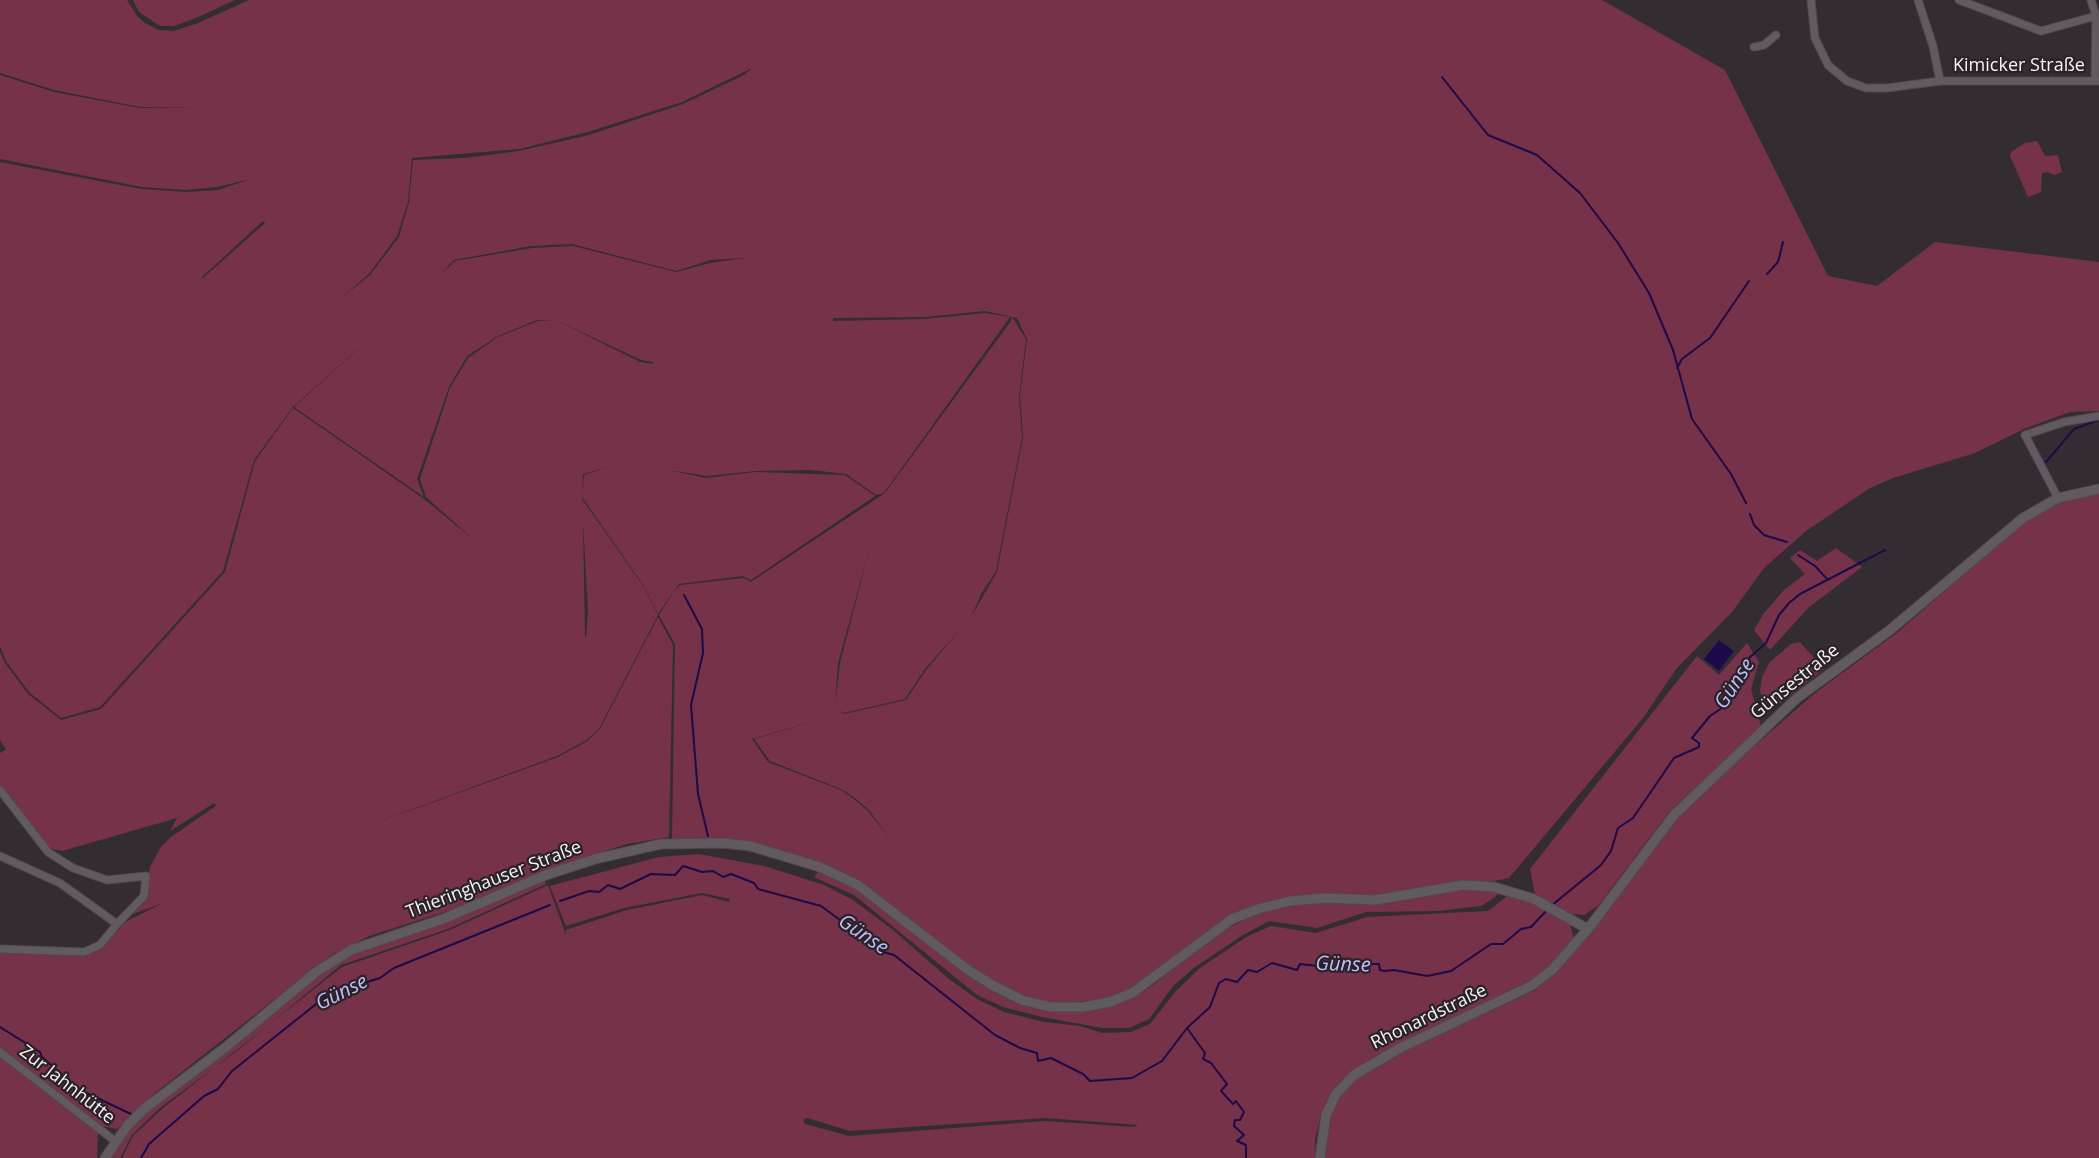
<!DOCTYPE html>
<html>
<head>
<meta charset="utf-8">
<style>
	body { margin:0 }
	canvas { display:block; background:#332d33 }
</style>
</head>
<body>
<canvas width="2099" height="1158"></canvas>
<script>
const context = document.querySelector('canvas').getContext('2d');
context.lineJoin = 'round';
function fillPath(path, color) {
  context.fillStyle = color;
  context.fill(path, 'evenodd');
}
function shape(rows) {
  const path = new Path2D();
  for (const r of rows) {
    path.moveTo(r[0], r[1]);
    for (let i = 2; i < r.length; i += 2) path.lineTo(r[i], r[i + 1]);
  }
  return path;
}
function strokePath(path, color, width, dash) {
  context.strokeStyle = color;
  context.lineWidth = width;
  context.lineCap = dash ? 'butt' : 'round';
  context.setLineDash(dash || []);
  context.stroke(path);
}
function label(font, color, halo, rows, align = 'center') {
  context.font = font + ' "Open Sans",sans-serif';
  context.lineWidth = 4.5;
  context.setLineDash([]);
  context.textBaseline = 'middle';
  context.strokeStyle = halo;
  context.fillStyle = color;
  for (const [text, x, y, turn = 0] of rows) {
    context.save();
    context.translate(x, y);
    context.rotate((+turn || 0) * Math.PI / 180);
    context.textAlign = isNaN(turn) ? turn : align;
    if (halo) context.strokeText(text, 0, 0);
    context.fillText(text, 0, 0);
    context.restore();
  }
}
fillPath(shape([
	[0,0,127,0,137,16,145,23,159,30,174,31,198,23,249,0,1602,0,1725,70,1828,276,1877,286,1935,242,2099,262,2099,411,2070,412,2024,429,1975,453,1893,478,1870,488,1806,531,1764,568,1732,612,1677,668,1643,718,1509,878,1494,881,1452,882,1398,892,1371,904,1465,889,1500,893,1489,901,1481,906,1438,911,1366,912,1317,928,1269,921,1243,935,1195,967,1173,986,1149,1019,1129,1028,1102,1028,1042,1017,1003,1007,977,995,854,895,814,877,819,871,858,889,966,973,1051,1010,1135,996,1152,986,1214,935,1263,911,1259,904,1232,915,1146,982,1108,999,1052,1004,1022,997,970,968,862,884,775,852,672,840,675,644,659,615,675,590,680,585,744,578,751,582,885,493,1011,321,1012,317,1026,339,1019,397,1022,438,996,571,981,594,971,617,997,572,1023,437,1020,395,1027,339,1017,318,985,311,926,317,833,318,833,321,925,319,985,313,1010,317,884,493,876,495,846,474,811,470,756,471,707,476,668,470,706,478,756,472,845,475,875,496,751,580,743,576,679,584,658,614,644,586,582,497,584,475,607,467,583,474,582,499,644,587,658,615,599,729,585,741,557,756,345,834,558,757,586,742,600,729,658,617,673,645,669,837,627,844,542,871,457,908,369,936,331,955,155,1093,117,1129,102,1126,86,1116,0,1047,0,953,84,955,101,949,125,922,163,903,130,915,144,901,150,867,161,847,171,837,216,806,214,803,170,831,177,818,62,851,45,847,0,789,0,753,6,750,0,740,0,652,5,663,28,694,61,720,101,709,225,572,255,461,293,408,424,499,474,540,426,497,420,479,450,388,468,358,498,337,538,321,554,320,537,320,498,336,467,356,449,387,417,479,424,497,294,407,398,313,293,407,254,460,223,571,100,707,61,718,29,692,6,661,0,646,0,162,141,189,187,192,218,190,251,179,217,187,186,190,142,187,0,159,0,75,54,92,140,108,203,107,140,107,54,90,0,73],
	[752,68,744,75,683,104,589,135,519,151,465,158,413,160,409,202,399,237,370,275,339,300,369,274,397,236,408,202,412,158,519,149,588,132,682,102],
	[263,221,265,223,202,279,202,277],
	[572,244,676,271,711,260,746,258,710,263,676,272,573,246,532,248,455,261,438,277,454,260,531,246],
	[652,292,653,364,640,362,556,320,641,360,653,362],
	[583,523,588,611,586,637,585,637],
	[870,547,840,663,835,707,838,663],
	[964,625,926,670,906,700,844,714,837,709,844,713,905,699,925,669],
	[829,717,754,739,770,761,841,789,855,798,869,810,890,839,868,811,854,799,841,790,768,762,752,739],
	[133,0,235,0,196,18,174,26,160,26,139,12],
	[2037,141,2045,156,2058,155,2062,172,2054,175,2048,172,2042,173,2041,192,2028,197,2010,156,2011,152,2025,143],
	[2099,494,2099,1158,1321,1158,1321,1139,1337,1097,1355,1078,1376,1063,1534,991,1554,973,1594,928,1677,818,1712,783,1815,693,1898,632,2024,522,2060,502],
	[1836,548,1862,567,1808,608,1770,650,1754,630,1764,613,1784,590,1805,574,1790,558,1800,550,1817,561],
	[1800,642,1824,669,1773,709,1764,702,1760,691,1762,677,1770,662,1791,644],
	[1747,643,1759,662,1751,689,1761,726,1669,812,1598,906,1584,915,1569,914,1535,894,1530,869,1697,656,1719,675],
	[699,854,764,866,824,885,853,900,893,930,949,979,977,999,1004,1012,1044,1022,1080,1026,1102,1033,1131,1032,1150,1024,1175,992,1200,968,1246,937,1271,926,1316,933,1367,917,1488,911,1510,894,1533,903,1570,923,1574,940,1551,966,1531,981,1370,1059,1351,1073,1333,1093,1321,1115,1315,1140,1316,1158,122,1158,133,1136,162,1109,342,967,450,930,548,885,566,935,566,930,627,910,702,895,729,902,730,899,702,893,624,908,566,926,550,886,659,857],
	[807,1118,850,1131,1046,1118,1138,1125,1134,1127,1045,1121,849,1136,805,1124,803,1120],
	[545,881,546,884,448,929,341,965,237,1051,161,1107,132,1135,120,1158,109,1158,130,1128,164,1098,337,962,352,953,435,927],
	[0,1056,98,1133,97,1158,0,1158]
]), '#753248');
fillPath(shape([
	[1719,640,1734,651,1719,671,1704,659]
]), '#1d0a4a');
strokePath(shape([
	[1442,77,1488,135,1537,155,1580,193,1618,243,1649,293,1673,350,1692,419,1731,474,1746,503],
	[1767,274,1778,262,1783,242],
	[1677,368,1682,359,1710,338,1749,281],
	[2046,462,2074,429,2099,420],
	[1750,514,1754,525,1764,535,1787,542],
	[1798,555,1815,566,1828,580],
	[684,595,702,629,703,653,691,705,698,794,708,836],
	[560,901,589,891,599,892,608,885,620,889,651,874,675,875,683,866,702,872,713,871,723,877,731,874,754,883,758,889,821,906,883,952,894,955,995,1035,1020,1048,1037,1053,1038,1061,1051,1058,1083,1074,1090,1081,1132,1078,1162,1061,1187,1028,1210,1007,1219,983,1226,979,1237,982,1248,970,1257,972,1272,963,1297,970,1300,964,1344,969,1370,964,1379,964,1380,970,1384,971,1394,970,1427,976,1451,971,1491,944,1503,944,1521,929,1531,927,1547,910],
	[1551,906,1601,865,1611,851,1618,828,1633,818,1674,758,1699,747,1699,743,1692,738,1710,716,1722,708,1750,657,1766,643,1779,615,1789,603,1800,594,1885,550],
	[0,1027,40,1052,42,1057,78,1089,131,1114],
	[1187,1028,1205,1053,1203,1059,1211,1063,1227,1084,1221,1091,1233,1104,1236,1101,1244,1112,1240,1120,1235,1120,1234,1126,1244,1135,1237,1141,1246,1145,1246,1158],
	[141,1158,149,1144,204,1096,218,1089,232,1071,325,997,335,997,348,988,380,978,394,968,550,905]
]), '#1d0a4a', 2);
const minor = shape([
	[1811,0,1815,38,1828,65,1847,81,1866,88,1887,88,1940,81,2099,81],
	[1918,0,1933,46,1940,81],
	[1959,0,2041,31,2096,16],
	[2091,0,2096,16,2095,80],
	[1754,47,1764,45,1776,35],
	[2058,498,2025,435,2064,422,2099,416],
	[0,790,48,852,73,868,107,880,146,876,144,896,117,924],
	[0,856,60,883,117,924,100,945,84,952,0,949],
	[0,1052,115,1141]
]);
const tertiary = shape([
	[105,1158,127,1126,144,1109,226,1047,316,972,351,950,443,919,546,875,595,859,661,844,724,843,750,846,820,867,858,885,968,970,994,986,1022,1000,1051,1007,1083,1007,1110,1002,1132,993,1232,919,1258,909,1290,901,1326,898,1375,900,1463,885,1494,887,1534,899,1588,929],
	[1320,1158,1326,1115,1336,1094,1354,1075,1400,1048,1531,986,1552,970,1588,929,1674,815,1797,698,1890,630,2023,518,2058,498,2099,489]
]);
strokePath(minor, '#504a50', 9);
strokePath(tertiary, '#504a50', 11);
strokePath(minor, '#615a61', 7);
strokePath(tertiary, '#615a61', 9);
label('18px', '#f7f3f7', '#292329', [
	["Kimicker Straße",2019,66],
	["Günsestraße",1795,682,-39],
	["Thieringhauser Straße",494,880,-21],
	["Rhonardstraße",1429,1017,-26],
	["Zur Jahnhütte",67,1085,38]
]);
label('italic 20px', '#c2befa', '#292329', [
	["Günse",1735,684,-57],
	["Günse",863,935,34],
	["Günse",1343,965,2],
	["Günse",342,993,-27]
]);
</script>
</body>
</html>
